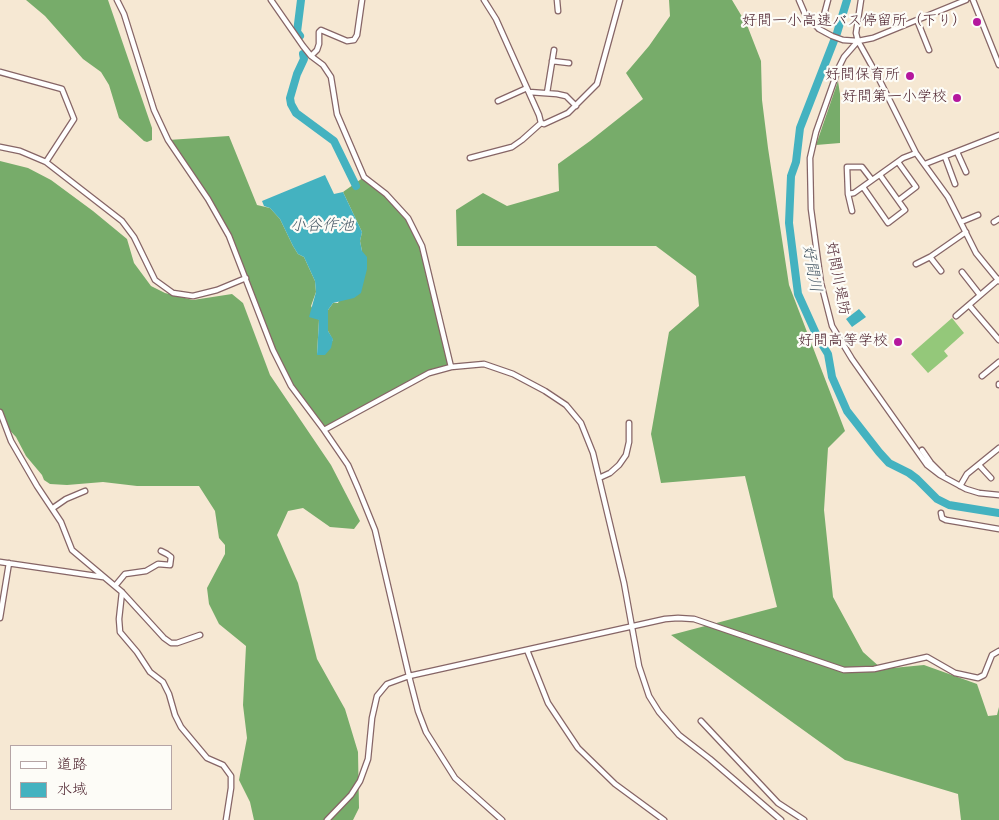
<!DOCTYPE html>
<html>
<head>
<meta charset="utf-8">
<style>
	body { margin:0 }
	#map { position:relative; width:999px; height:820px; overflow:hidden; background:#f6e8d3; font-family:Kalam,"Klee One",sans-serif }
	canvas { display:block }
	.legend { position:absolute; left:10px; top:745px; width:162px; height:65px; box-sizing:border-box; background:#fdfcf7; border:1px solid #b5a4a5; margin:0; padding:6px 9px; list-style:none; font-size:15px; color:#4a1f2b }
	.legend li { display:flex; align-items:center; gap:10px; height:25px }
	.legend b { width:25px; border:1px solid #b5a4a5 }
</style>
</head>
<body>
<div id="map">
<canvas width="999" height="820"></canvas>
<ul class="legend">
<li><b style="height:6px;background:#fff"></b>道路</li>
<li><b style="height:14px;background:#44b2c0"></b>水域</li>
</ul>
</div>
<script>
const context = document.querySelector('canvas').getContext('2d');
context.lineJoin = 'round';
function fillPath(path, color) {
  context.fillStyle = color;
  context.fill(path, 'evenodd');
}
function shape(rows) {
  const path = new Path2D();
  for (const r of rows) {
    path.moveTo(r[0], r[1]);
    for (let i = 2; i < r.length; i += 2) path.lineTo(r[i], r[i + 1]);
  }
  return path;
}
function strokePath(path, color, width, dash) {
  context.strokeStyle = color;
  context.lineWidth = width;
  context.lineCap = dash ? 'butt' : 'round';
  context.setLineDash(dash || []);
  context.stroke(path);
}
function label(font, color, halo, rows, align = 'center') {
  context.font = font + ' Kalam,"Klee One",sans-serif';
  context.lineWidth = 4.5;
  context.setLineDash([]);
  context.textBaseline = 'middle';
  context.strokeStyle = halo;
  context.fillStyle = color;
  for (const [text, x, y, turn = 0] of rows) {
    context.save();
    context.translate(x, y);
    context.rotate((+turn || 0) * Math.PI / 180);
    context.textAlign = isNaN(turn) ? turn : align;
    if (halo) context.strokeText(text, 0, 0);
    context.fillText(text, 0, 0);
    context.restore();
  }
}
fillPath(shape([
	[952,318,964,333,944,351,948,356,928,373,911,354]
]), '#94c87a');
fillPath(shape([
	[26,0,108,0,152,128,152,140,147,142,144,141,119,118,109,85,101,72,83,59,45,16],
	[669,0,732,0,747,25,761,61,762,100,768,148,789,285,845,431,828,448,824,510,833,597,863,652,882,669,924,665,977,684,988,716,997,715,999,707,999,820,961,820,958,794,845,760,671,635,777,607,745,476,661,483,651,434,669,332,699,306,696,276,656,246,457,246,456,210,483,193,507,206,559,191,558,164,590,141,643,99,626,73,649,46,670,16],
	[838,81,840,94,840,143,816,145],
	[229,136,257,205,270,208,280,219,293,246,298,254,304,257,315,281,316,292,311,306,319,320,317,354,333,340,328,331,328,310,333,303,338,303,362,251,360,241,362,232,343,192,364,177,386,194,408,218,422,246,451,367,429,373,324,430,291,386,273,350,229,236,208,199,168,140],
	[0,161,28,168,51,180,93,211,127,239,134,263,151,286,165,293,193,300,232,294,243,303,270,375,331,465,360,521,354,529,330,527,303,508,288,511,277,535,298,583,317,659,345,709,358,752,359,808,353,820,254,820,250,802,239,780,247,738,243,705,246,646,219,624,209,604,207,588,225,554,225,545,219,538,215,511,199,486,137,486,103,482,67,485,50,484,44,480,42,475,26,456,16,437,0,420]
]), '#77ac6a');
fillPath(shape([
	[325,175,334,194,343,192,362,232,360,241,362,251,367,257,367,269,361,293,354,298,333,303,328,310,328,331,333,339,331,348,325,355,317,355,319,320,309,317,316,292,315,281,304,257,298,254,293,246,280,219,270,208,264,206,262,201],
	[859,309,866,317,852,327,846,319]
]), '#44b2c0');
strokePath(shape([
	[847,0,837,33,800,128,796,162,791,176,789,223,798,294,817,336,828,354,832,377,847,411,879,452,889,463,909,473,917,479,937,499,949,505,999,513],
	[300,36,297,32,301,0],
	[303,54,304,59,297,74,290,98,291,104,296,113,334,141,356,186]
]), '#44b2c0', 8);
const minor = shape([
	[117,0,124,14,154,110,168,140,208,199,229,236,273,350,291,386,324,430,348,465,358,488,375,530,409,676,418,711,426,732,455,778,502,820],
	[271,0,303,46,311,56,323,65,331,77,337,114,364,177,386,194,408,218,422,246,451,367],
	[557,0,558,11],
	[799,0,805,14,819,29,832,36,843,40,858,41,873,38,966,0],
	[861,0,856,33,858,41,878,77,916,153,948,197,976,253,999,281],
	[973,0,999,65],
	[917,20,929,50],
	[818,27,824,15,828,0],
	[858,41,844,57,839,67,816,132,810,158,811,209,821,283,832,326,852,359,927,465,940,475,966,489,979,493,999,495],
	[311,56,317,50,319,44,319,32,321,30,347,41,354,40,357,35,362,0],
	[552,61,569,63],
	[0,72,62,89,74,119,46,162],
	[529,92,557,94,566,96,576,106],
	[547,93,554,50],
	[498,101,527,88],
	[541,123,544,124,568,113,597,84,620,0],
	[0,147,20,151,46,162,122,221,134,237,155,280,173,293,193,296,217,290,246,278],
	[957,152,966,172],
	[945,157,955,184],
	[470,158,512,147,522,140,541,123,539,115,496,19,484,0],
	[898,162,916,187,899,200],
	[925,164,999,135],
	[863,187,888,223,905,210,880,175],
	[848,194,854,193,903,158,916,153],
	[852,211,848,194,847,167,862,167,872,180],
	[961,222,978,215],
	[994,222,999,219],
	[930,257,941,271],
	[916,264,930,257,966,232],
	[962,272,980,295],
	[969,305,999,340],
	[956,316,999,279],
	[982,376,999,362],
	[999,385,999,384],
	[0,412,11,441,37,486,61,522,72,550,122,592,164,638,171,643,177,643,200,635],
	[324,430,429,373,451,367,484,364,513,374,545,391,566,405,581,423,593,453,624,583,639,666,649,696,659,712,679,735,710,759,781,820],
	[922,450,931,463,943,475],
	[979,465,991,478],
	[599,478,610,473,619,465,626,455,629,442,629,423],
	[960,486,967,474,999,448],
	[53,508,66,499,85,491],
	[941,513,942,518,946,520,999,529],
	[0,562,103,577],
	[115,586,125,574,146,571,158,564,170,565,171,557,167,554,161,551],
	[122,592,119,619,120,632,137,652,150,672,163,682,169,694,175,715,181,727,207,758,223,765,231,776,231,788,226,820],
	[0,618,9,563],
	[527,650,548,703,578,748,615,784,664,820],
	[701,721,778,803,804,820],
	[327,820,351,795,360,781,368,759,372,718,377,696,387,684,409,676,665,619,678,618,694,619,844,670,874,669,927,657,955,673,978,678,984,675,992,655,999,651]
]);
strokePath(minor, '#866566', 7);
strokePath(minor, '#fff', 4.5);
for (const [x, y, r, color] of [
	[977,22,5,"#b5179e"],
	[910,76,5,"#b5179e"],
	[957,98,5,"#b5179e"],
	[898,342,5,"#b5179e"]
]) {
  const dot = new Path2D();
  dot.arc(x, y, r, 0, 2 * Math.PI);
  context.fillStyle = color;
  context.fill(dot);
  strokePath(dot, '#fdfcf7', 2);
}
label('15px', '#4a1f2b', '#fdfcf7', [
	["好間一小高速バス停留所（下り）",967,22],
	["好間保育所",900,76],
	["好間第一小学校",947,98],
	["好間高等学校",888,342]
], 'right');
label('15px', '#4a1f2b', '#fdfcf7', [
	["好間川堤防",836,279,79]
]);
label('italic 16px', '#485a67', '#fdfcf7', [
	["小谷作池",322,227],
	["好間川",810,269,80]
]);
</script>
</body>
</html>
